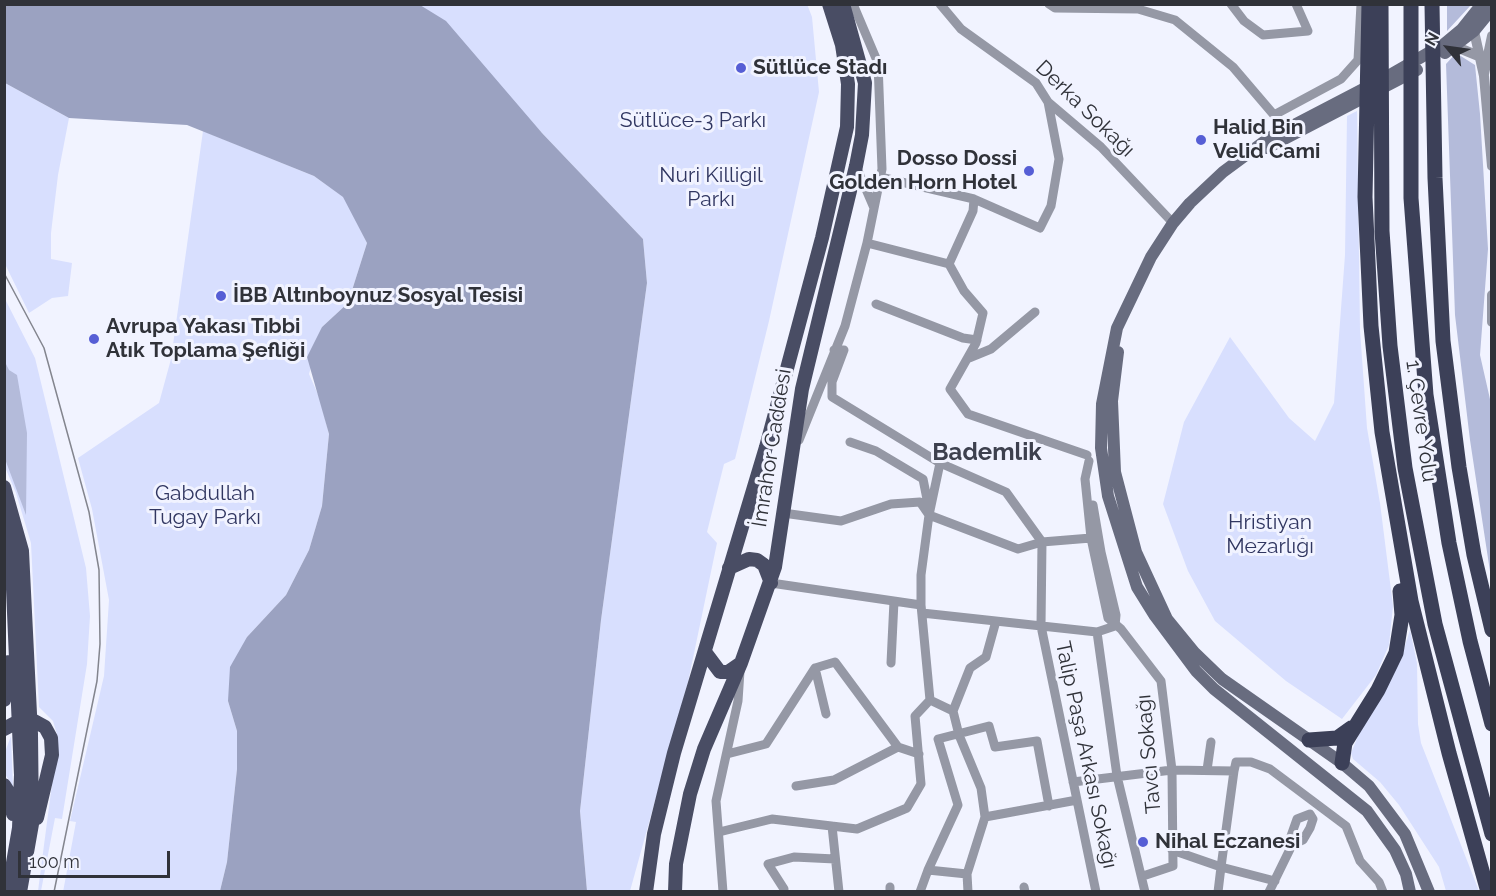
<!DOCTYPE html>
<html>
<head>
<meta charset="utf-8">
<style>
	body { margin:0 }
	#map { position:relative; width:1496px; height:896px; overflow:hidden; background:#f1f3ff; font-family:Raleway,sans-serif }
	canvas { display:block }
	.frame { position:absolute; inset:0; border:6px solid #303239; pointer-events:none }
	.north { position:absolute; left:1418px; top:18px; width:60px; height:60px; -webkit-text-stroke:4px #f1f3ff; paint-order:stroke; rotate:299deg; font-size:16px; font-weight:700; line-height:24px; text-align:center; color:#303239 }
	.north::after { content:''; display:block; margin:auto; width:21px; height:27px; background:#303239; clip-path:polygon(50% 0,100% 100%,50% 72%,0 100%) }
	.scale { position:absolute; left:18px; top:851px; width:152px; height:27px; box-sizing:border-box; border:3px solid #303239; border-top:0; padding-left:8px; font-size:18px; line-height:21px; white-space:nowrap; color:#303239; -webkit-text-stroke:4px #f1f3ff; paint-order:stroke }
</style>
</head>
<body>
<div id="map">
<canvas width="1496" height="896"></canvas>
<div class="frame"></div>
<div class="north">N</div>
<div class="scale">100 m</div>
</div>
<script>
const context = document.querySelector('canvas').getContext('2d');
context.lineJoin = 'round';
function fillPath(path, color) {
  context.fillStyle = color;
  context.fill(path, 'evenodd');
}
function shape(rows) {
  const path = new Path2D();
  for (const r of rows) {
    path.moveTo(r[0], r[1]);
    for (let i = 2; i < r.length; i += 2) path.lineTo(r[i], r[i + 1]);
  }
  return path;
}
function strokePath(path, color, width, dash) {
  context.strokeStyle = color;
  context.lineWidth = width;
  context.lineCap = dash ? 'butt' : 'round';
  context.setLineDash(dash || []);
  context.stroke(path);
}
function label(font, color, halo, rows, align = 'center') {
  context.font = font + ' Raleway,sans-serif';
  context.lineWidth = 6;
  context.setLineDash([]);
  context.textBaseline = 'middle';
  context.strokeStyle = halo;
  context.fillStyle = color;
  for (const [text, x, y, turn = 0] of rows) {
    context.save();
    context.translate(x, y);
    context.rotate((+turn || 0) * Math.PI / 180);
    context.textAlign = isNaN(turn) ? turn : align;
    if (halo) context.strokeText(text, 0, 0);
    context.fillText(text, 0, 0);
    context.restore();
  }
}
fillPath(shape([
	[807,4,812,17,819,92,769,321,735,459,724,464,707,532,717,543,688,682,630,891,587,891,580,811,601,620,647,283,643,239,420,5],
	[5,83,69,118,58,175,51,233,51,259,72,263,68,296,52,298,29,313,5,264],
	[1357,111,1360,330,1367,428,1380,503,1393,606,1389,645,1376,675,1342,719,1286,681,1215,621,1188,571,1163,504,1184,422,1230,337,1289,418,1315,441,1334,403,1345,255,1347,116],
	[203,131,314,176,345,198,367,243,348,303,322,327,309,374,320,399,329,434,322,506,309,550,286,595,247,637,228,701,237,731,237,769,227,862,220,891,63,892,76,822,70,821,104,676,109,600,92,509,78,458,159,403,171,359],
	[4,297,35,358,86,568,90,616,87,664,62,819,55,818,41,891,38,891,58,738,53,721,39,707,31,543,16,493,5,467],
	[1410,630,1417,663,1418,724,1421,743,1479,891,1446,891,1439,867,1399,805,1380,782,1353,759,1351,753,1361,729,1400,661],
	[11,736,13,787,5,774,5,752]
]), '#d8dffe');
fillPath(shape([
	[1447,5,1471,5,1447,31],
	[1456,53,1475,65,1480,114,1488,249,1480,355,1492,408,1491,578,1470,440,1455,315,1446,64],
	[4,360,9,370,17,375,27,433,26,515,5,459]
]), '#b4bbda');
fillPath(shape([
	[5,4,420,5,446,21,542,133,643,239,647,283,601,620,580,811,587,891,220,891,227,862,237,769,237,731,228,701,230,667,247,637,286,595,309,550,322,506,329,434,307,357,322,327,348,303,367,243,343,197,314,176,187,125,69,118,5,83]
]), '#9ba2c1');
strokePath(shape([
	[940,4,961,29,1036,83,1048,102,1101,147,1173,223],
	[1049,4,1055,8,1138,9,1175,20,1233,67,1274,115],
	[1231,4,1244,21,1263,35,1308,31,1296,4],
	[1279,133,1274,115,1341,79,1358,60,1361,4],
	[856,166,874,208],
	[880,177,974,199,1040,228,1051,206,1059,159,1048,102],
	[867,243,949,264,964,291,983,313,976,343,950,389,968,414,1087,455],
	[949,264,973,211,974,199],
	[876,304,963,338,977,340],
	[834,350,844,350,832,382,832,397,940,463],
	[969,358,991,349,1035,312],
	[799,440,845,326,867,243,882,169,878,63,853,4],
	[850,442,876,451,923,479,929,509],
	[1089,461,1085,479,1091,538,1108,618,1121,629,1161,681,1172,770,1173,866,1143,876],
	[1093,505,1101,552,1116,615,1115,626],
	[929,515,1018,549,1042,542,1041,626,1096,892],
	[929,515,940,463,1006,492,1042,542,1091,538],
	[771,583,921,605],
	[922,613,1097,632,1115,626],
	[1097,632,1117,776,1145,892],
	[891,663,894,601],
	[815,668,826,714],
	[930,700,953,711,959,735,981,788,985,817],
	[953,711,970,668,986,657,996,621],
	[727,754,766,744,815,668,835,662,898,747,919,754],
	[1207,770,1211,742],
	[1234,771,1236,762,1251,762,1270,769,1346,826,1360,861,1379,882,1383,892],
	[1073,782,1172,770,1234,771,1221,867,1172,850],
	[796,786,834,780,898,747],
	[832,826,839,892],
	[719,832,772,819,857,829,907,808,921,784,915,716,930,700,921,605,921,575,929,515,920,502,891,504,841,521,783,513],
	[967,874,928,870,958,805,938,739,989,726,995,747,1037,741,1049,806],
	[890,887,890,892],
	[1024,887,1025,892],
	[784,889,768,864,794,857,835,859],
	[723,892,716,801,738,701,740,671],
	[920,892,928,870],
	[968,892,967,874,985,817,1077,800],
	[1218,892,1221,867,1275,881],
	[1269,892,1292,845,1291,836,1297,819,1310,814,1313,819,1310,828,1303,840,1292,845]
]), '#9598a5', 9);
strokePath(shape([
	[1474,31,1484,76,1492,166],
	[1454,46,1481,57],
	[1484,74,1492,36],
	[1492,295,1492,322]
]), '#9598a5', 10);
strokePath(shape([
	[1445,53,1474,31,1492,9],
	[1267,148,1417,70],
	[1118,352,1112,401,1115,472,1136,552,1167,619,1194,652,1222,679,1342,763,1369,786,1405,834,1429,892],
	[1410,892,1406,874,1395,850,1367,811,1214,689,1196,671,1155,616,1137,587,1108,496,1101,448,1102,404,1117,328,1151,257,1173,223,1190,203,1223,172,1269,138,1390,75,1444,44,1462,29,1482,4]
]), '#686c7f', 12);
strokePath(shape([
	[4,487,22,551,31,734,32,824,20,892],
	[4,524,12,566,21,775,19,828,8,892],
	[729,568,749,559,757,560,764,565,771,583],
	[705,652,720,672,728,672,741,663],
	[4,700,9,662],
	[4,729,19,721,34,721,45,727,51,738,52,755,37,818],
	[4,785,11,796,13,814],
	[646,892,654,834,674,753,766,447,822,238,847,127,848,84,842,45,829,4],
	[675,892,676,864,690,794,704,749,741,663,775,567,802,389,856,166,862,135,865,83,843,4]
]), '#494d64', 14);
strokePath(shape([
	[1369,4,1365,197,1371,326,1382,432,1411,601,1449,753,1488,892],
	[1381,4,1382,231,1390,346,1405,468,1435,624,1492,834],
	[1411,4,1411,198,1426,395,1449,543,1470,641,1492,724],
	[1432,4,1435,178,1443,341,1459,467,1474,555,1492,630],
	[1309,740,1337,738,1351,728],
	[1342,763,1345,743,1378,690,1396,653,1402,615,1400,591]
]), '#3c4058', 15);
strokePath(shape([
	[4,273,44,348,89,512,99,570,100,644,97,681,54,892]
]), '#83858e', 1.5);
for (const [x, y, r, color] of [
	[741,68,6,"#565ed5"],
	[1201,140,6,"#565ed5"],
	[1029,171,6,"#565ed5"],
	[221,296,6,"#565ed5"],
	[94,339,6,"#565ed5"],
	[1143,842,6,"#565ed5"]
]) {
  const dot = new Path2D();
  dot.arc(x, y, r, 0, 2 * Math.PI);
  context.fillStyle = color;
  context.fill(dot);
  strokePath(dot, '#f1f3ff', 2);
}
label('bold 21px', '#303239', '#f1f3ff', [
	["Sütlüce Stadı",753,68],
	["Halid Bin",1213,128],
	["Velid Cami",1213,152],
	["Dosso Dossi",1017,159,"right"],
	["Golden Horn Hotel",1017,183,"right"],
	["İBB Altınboynuz Sosyal Tesisi",233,296],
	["Avrupa Yakası Tıbbi",106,327],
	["Atık Toplama Şefliği",106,351],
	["Nihal Eczanesi",1155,842]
], 'left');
label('21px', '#303239', '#f1f3ff', [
	["Derka Sokağı",1085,109,44],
	["1. Çevre Yolu",1421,421,82],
	["İmrahor Caddesi",772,448,-81],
	["Tavcı Sokağı",1149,754,-95],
	["Talip Paşa Arkası Sokağı",1086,755,78]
]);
label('21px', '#303661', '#f1f3ff', [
	["Sütlüce-3 Parkı",693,121],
	["Nuri Killigil",711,176],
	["Parkı",711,200],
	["Gabdullah",205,494],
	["Tugay Parkı",205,518],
	["Hristiyan",1270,523],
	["Mezarlığı",1270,547]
]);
label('bold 24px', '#3d404e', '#f1f3ff', [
	["Bademlik",987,453]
]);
</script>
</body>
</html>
